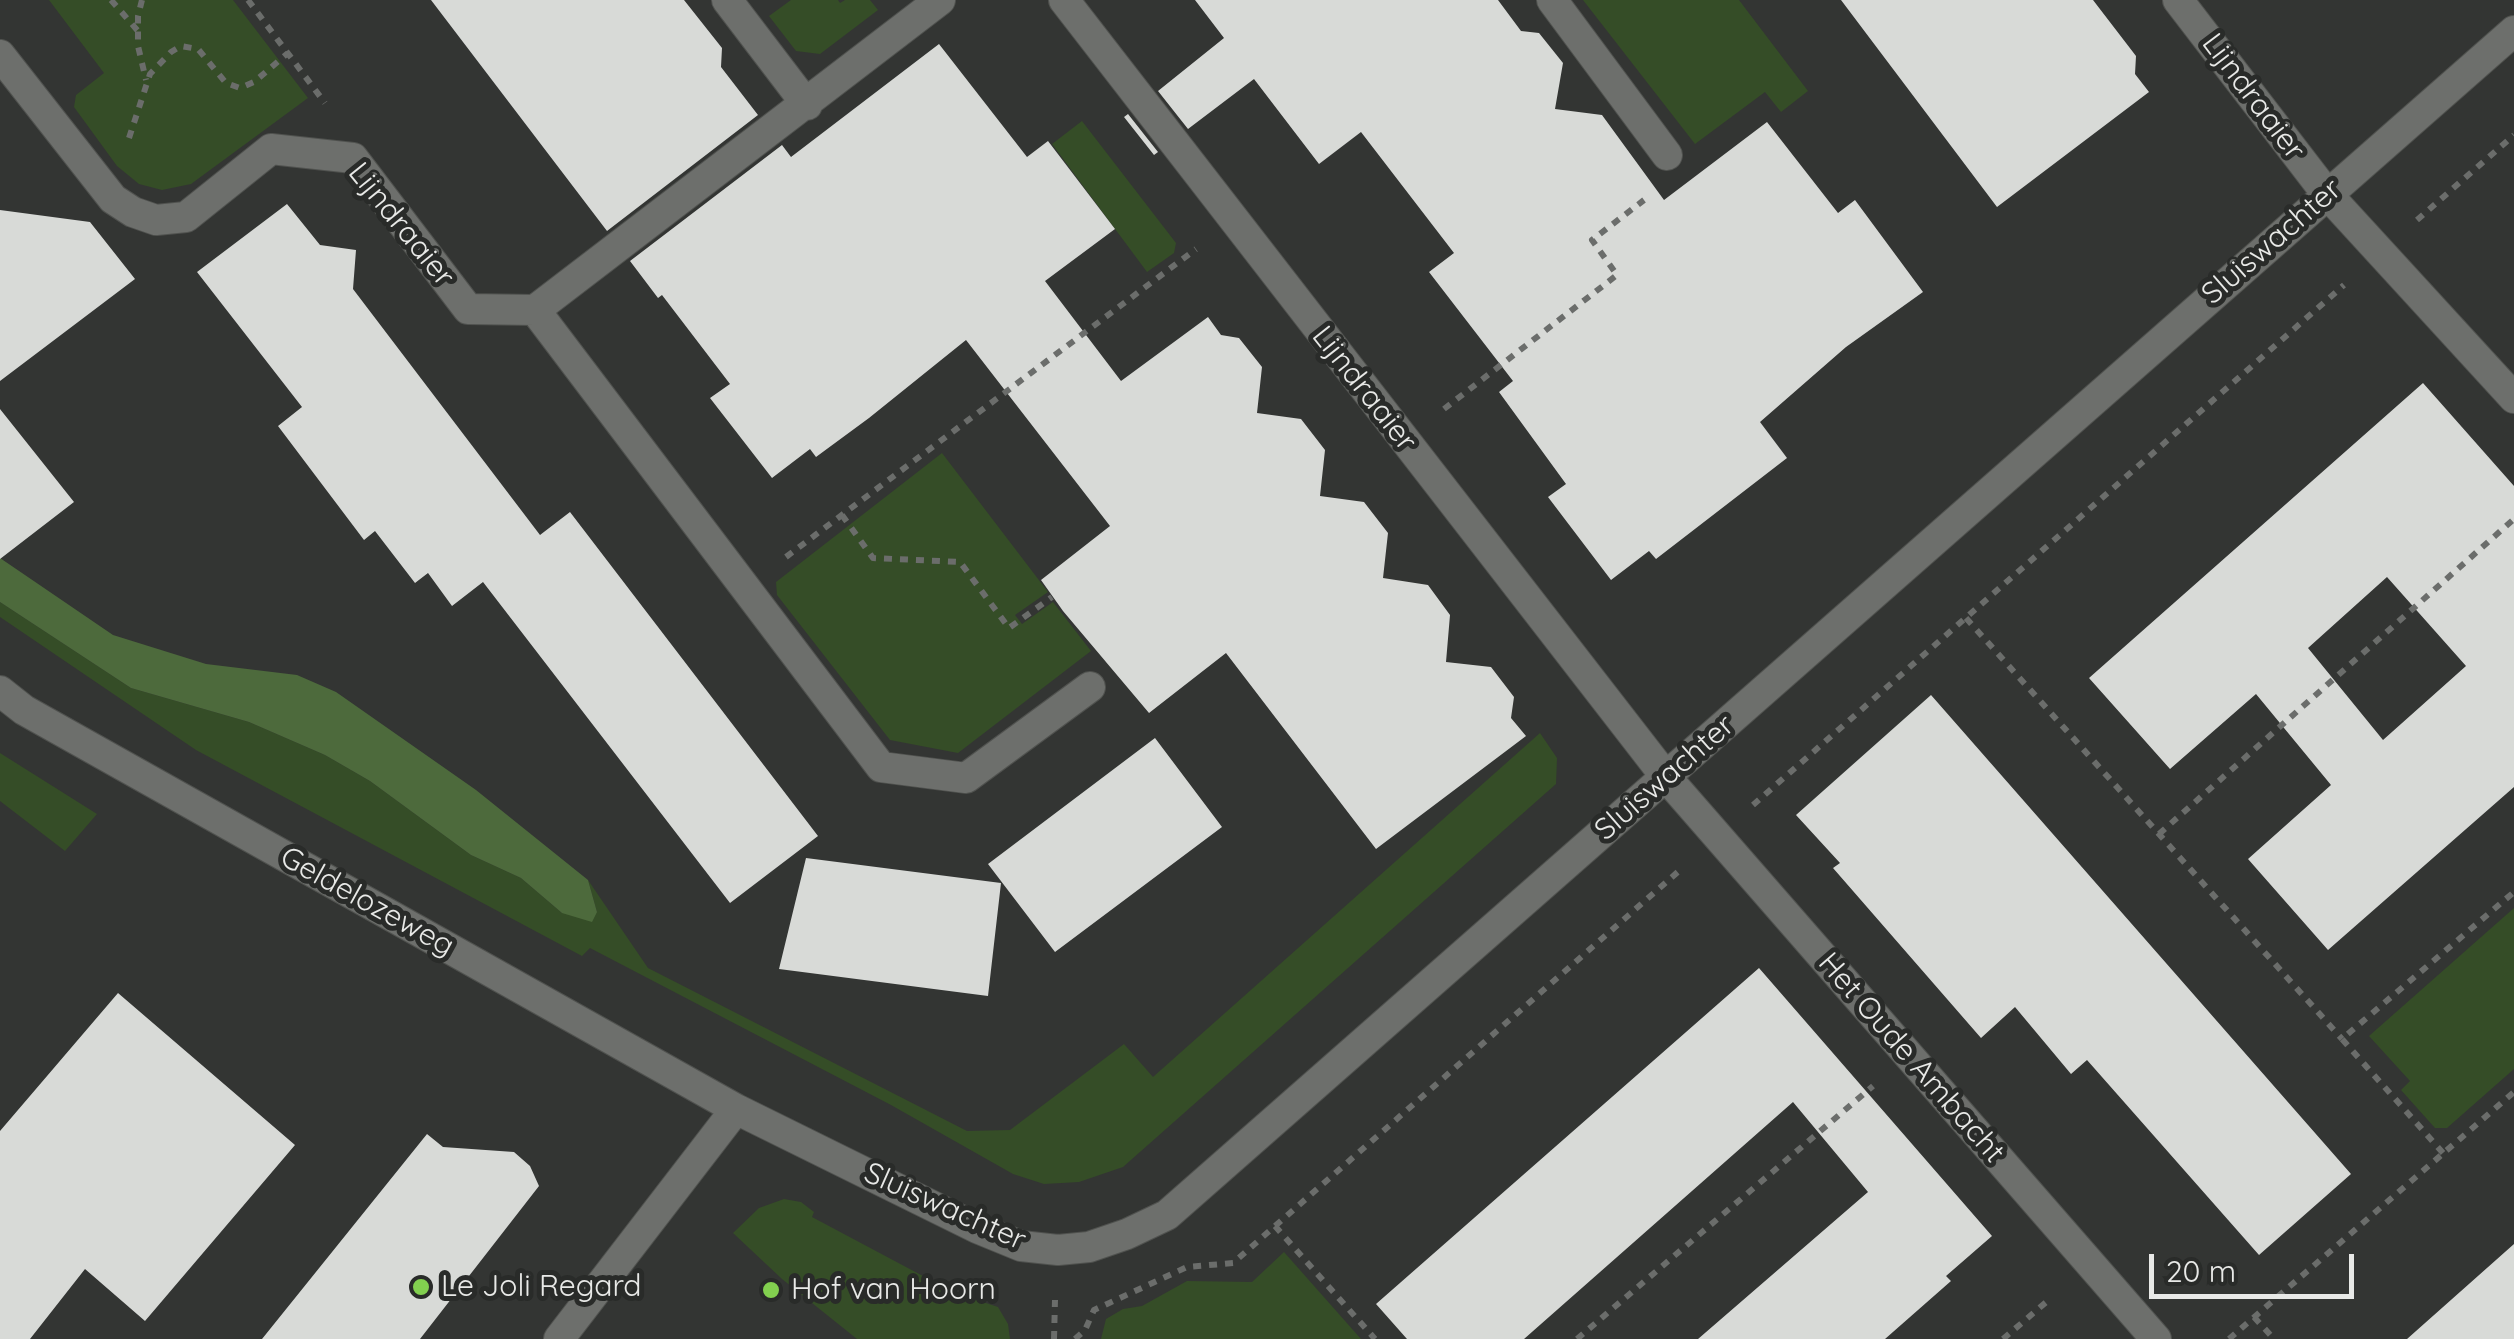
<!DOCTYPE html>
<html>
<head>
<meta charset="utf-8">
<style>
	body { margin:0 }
	#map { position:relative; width:2514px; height:1339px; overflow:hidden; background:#333533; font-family:Quicksand,sans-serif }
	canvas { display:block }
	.scale { position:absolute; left:2149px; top:1254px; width:205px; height:45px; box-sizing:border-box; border:5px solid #e8e9e7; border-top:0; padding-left:12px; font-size:30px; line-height:35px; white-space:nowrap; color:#e8e9e7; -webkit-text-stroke:8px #292b29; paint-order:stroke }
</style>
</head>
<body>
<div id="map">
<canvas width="2514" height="1339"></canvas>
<div class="scale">20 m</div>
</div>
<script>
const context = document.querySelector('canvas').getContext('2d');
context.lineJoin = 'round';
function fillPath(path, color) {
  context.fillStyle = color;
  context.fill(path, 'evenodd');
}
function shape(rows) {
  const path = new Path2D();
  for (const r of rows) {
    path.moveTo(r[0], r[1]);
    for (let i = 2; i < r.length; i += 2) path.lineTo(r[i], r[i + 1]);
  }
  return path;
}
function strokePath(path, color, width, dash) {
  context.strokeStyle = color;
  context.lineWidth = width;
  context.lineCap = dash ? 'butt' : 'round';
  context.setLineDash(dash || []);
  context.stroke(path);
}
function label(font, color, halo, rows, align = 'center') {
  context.font = font + ' Quicksand,sans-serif';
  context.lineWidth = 10;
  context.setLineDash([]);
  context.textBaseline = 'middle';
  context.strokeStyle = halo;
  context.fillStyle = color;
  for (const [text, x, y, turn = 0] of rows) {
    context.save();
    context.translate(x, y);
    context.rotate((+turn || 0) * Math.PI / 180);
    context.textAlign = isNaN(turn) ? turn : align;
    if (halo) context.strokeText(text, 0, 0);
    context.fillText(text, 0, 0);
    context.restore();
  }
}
fillPath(shape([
	[49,0,233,0,308,98,191,184,162,190,139,184,117,166,74,107,76,95,104,73],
	[791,0,838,0,840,3,845,0,870,0,878,10,820,54,796,51,769,16],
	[1583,0,1739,0,1808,91,1781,112,1765,92,1695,144],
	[1082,121,1176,243,1174,253,1147,272,1052,144],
	[942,453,1048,592,1015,615,1022,624,1053,602,1091,651,958,753,890,740,777,595,776,582],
	[0,602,131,688,249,722,325,755,370,781,471,855,521,878,562,913,597,912,588,880,648,968,967,1131,1010,1130,1124,1044,1153,1077,1540,733,1557,758,1556,784,1123,1167,1079,1182,1044,1184,1013,1174,891,1105,590,948,582,956,196,750,0,617],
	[0,753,97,814,65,851,0,801],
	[2514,908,2514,1069,2447,1128,2435,1128,2401,1090,2410,1081,2369,1036],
	[784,1199,801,1202,814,1212,812,1217,953,1292,998,1307,1008,1324,1010,1339,857,1339,782,1279,733,1233,759,1208],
	[1284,1252,1361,1339,1101,1339,1106,1319,1123,1309,1142,1306,1187,1281,1252,1282]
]), '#354d27');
fillPath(shape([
	[0,558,113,635,206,664,297,675,336,692,476,790,588,880,597,912,592,922,562,913,521,878,471,855,370,781,325,755,249,722,131,688,0,602]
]), '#4d6a3c');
fillPath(shape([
	[431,0,684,0,722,48,721,67,758,115,607,231],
	[1195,0,1498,0,1521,31,1539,33,1563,63,1555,109,1602,115,1664,200,1767,122,1838,213,1855,200,1923,292,1846,347,1760,422,1787,458,1656,559,1649,551,1611,580,1548,497,1566,484,1499,392,1513,381,1429,272,1454,253,1361,132,1319,164,1254,79,1188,129,1158,91,1224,38],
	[1841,0,2093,0,2136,56,2135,74,2149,92,1997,207],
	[939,44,1027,157,1048,141,1115,229,1045,281,1121,381,1208,317,1221,335,1239,338,1262,367,1257,413,1301,419,1325,450,1320,496,1364,502,1388,533,1383,578,1428,585,1450,615,1446,662,1491,667,1514,697,1511,718,1526,736,1376,849,1226,653,1149,713,1063,611,1041,580,1110,526,966,340,869,418,816,457,810,449,772,478,710,398,730,384,662,295,658,298,630,261,782,145,791,157],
	[1128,114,1158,152,1154,155,1124,117],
	[287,204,320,245,356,250,353,289,540,535,570,512,818,836,730,903,483,582,452,606,428,573,415,583,375,531,364,540,278,426,302,407,197,272],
	[0,210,90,222,135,279,0,381],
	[2423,383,2514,486,2514,787,2328,950,2248,859,2331,785,2256,694,2170,769,2089,678],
	[2387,577,2466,666,2383,740,2308,648],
	[0,409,74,502,0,559],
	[1931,695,2351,1174,2259,1255,2087,1060,2071,1074,2015,1007,1981,1038,1833,868,1840,863,1796,815],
	[1155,738,1222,827,1055,952,988,864],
	[806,858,1001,883,988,996,779,969],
	[1759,968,1992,1236,1946,1276,1951,1281,1885,1339,1698,1339,1868,1192,1793,1102,1524,1339,1407,1339,1376,1304],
	[118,993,295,1145,145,1321,85,1269,30,1339,0,1339,0,1131],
	[427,1134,443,1147,514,1152,530,1166,539,1186,420,1339,262,1339],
	[2514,1244,2514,1339,2407,1339]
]), '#d8dad7');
const minor = shape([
	[727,0,807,105],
	[1064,0,1666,777,2156,1339],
	[1552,0,1667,155],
	[2178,0,2327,194,2514,398],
	[0,55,113,199,133,212,156,220,186,217,271,149,353,158,468,309,535,310,940,0],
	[535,310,881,767,966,778,1090,687],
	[0,691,24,710,736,1109,977,1228,1021,1246,1058,1250,1089,1247,1127,1234,1167,1215,2514,31],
	[559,1339,736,1109]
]);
strokePath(minor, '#50524f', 32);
strokePath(shape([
	[111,0,138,31],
	[142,0,138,16,138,46,146,80],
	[248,0,325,103],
	[129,138,150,74,171,52,181,46,198,49,226,83,240,88,254,82,288,53],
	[2417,220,2514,135],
	[1444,409,1617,275,1592,240,1644,200],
	[842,515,873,558,960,562,1009,628,1052,597],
	[786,557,1196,249],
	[1966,618,2342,1039],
	[1753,805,2344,285],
	[2159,834,2514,519],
	[2443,1153,2342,1039,2514,892],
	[1275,1226,1375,1339],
	[2254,1317,2274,1339],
	[1054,1339,1055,1300],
	[1075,1339,1085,1330,1094,1310,1187,1267,1233,1263,1680,870],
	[1577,1339,1873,1086],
	[2003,1339,2051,1298],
	[2229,1339,2514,1092]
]), '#6b6d6b', 6, [8, 8]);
strokePath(minor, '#6d6f6c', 30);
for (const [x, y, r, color] of [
	[421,1287,10,"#82d04f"],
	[771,1290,10,"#82d04f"]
]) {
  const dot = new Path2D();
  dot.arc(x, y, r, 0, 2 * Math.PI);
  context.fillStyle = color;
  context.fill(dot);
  strokePath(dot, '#292b29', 4);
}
label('30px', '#e8e9e7', '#292b29', [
	["Lijndraaier",2253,97,53],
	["Lijndraaier",401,225,51],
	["Sluiswachter",2272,242,-41],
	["Lijndraaier",1364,389,52],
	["Sluiswachter",1665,778,-41],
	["Geldelozeweg",367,902,29],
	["Het Oude Ambacht",1911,1058,49],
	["Sluiswachter",945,1207,24]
]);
label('30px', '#e8e9e7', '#292b29', [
	["Le Joli Regard",441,1287],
	["Hof van Hoorn",791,1290]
], 'left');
</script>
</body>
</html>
